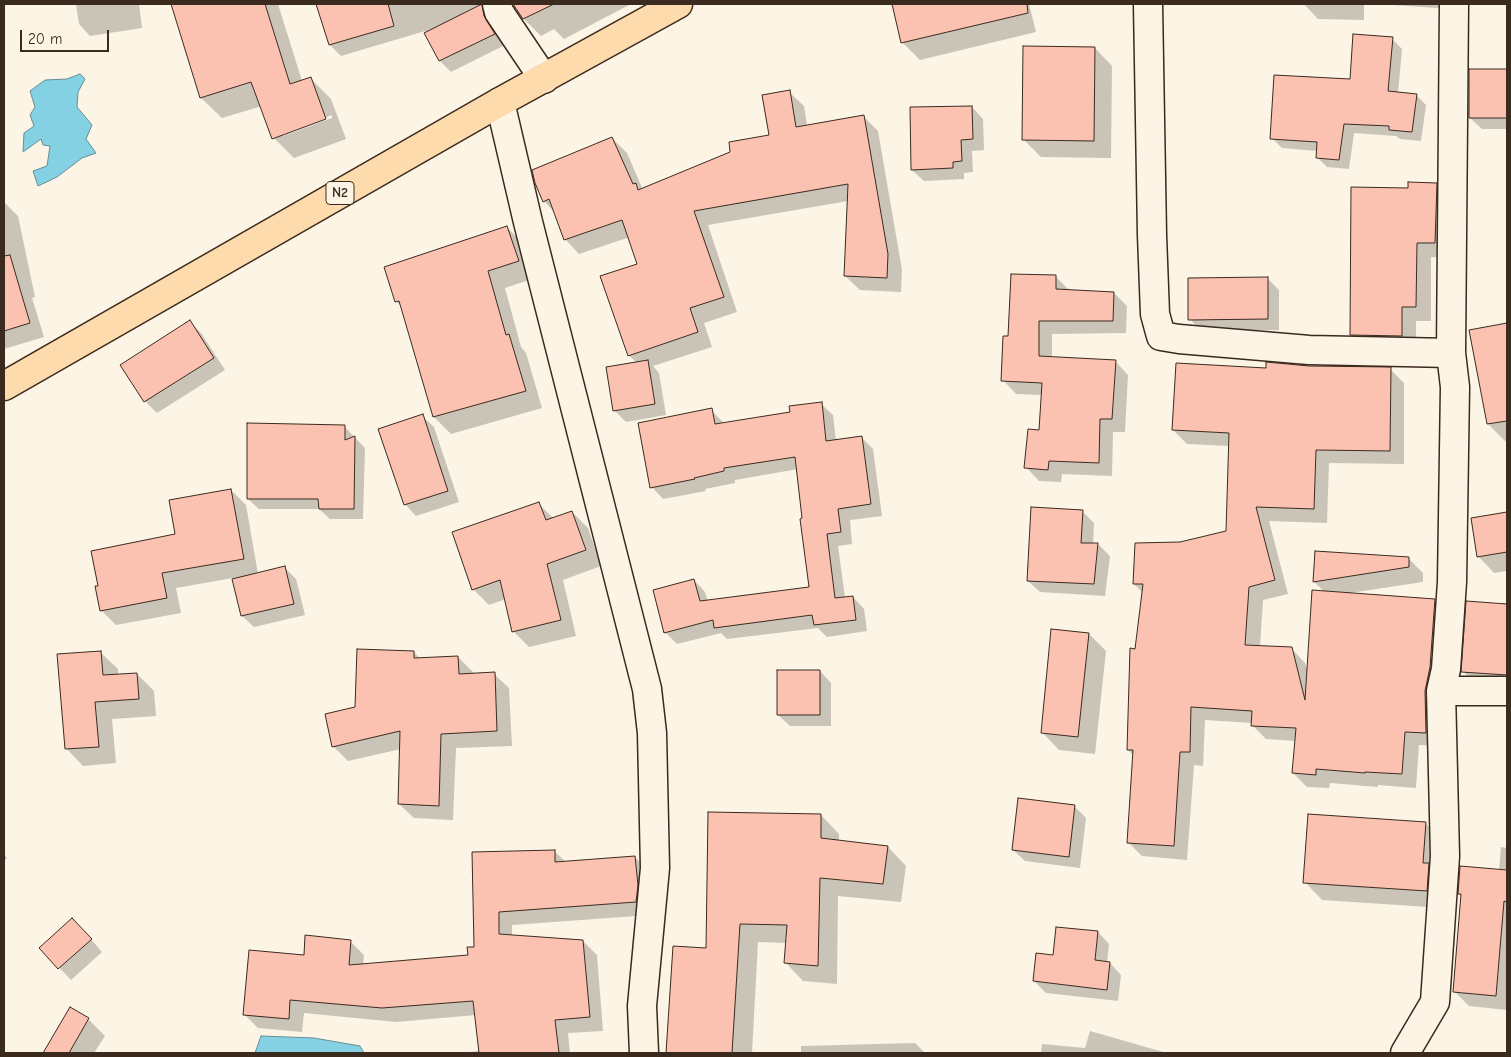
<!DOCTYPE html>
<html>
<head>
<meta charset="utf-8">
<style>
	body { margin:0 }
	#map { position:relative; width:1511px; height:1057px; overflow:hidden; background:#fcf5e5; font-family:"Comic Neue",sans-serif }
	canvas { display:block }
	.frame { position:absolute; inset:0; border:5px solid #3b2a1e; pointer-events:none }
	.scale { position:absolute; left:20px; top:30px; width:89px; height:22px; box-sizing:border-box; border:2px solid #3b2a1e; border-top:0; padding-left:6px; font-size:15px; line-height:18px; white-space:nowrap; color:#3b2a1e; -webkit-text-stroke:4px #fcf5e5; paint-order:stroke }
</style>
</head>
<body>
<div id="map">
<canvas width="1511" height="1057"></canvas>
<div class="frame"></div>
<div class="scale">20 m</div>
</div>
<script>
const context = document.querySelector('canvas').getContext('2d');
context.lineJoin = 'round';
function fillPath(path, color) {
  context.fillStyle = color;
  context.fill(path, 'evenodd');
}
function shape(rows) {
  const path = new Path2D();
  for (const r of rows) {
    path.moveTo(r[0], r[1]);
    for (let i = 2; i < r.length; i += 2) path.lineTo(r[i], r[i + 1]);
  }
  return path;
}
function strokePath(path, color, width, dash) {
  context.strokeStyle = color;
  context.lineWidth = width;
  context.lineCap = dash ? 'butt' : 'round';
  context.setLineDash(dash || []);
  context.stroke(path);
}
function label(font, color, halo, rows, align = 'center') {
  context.font = font + ' "Comic Neue",sans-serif';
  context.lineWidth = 5;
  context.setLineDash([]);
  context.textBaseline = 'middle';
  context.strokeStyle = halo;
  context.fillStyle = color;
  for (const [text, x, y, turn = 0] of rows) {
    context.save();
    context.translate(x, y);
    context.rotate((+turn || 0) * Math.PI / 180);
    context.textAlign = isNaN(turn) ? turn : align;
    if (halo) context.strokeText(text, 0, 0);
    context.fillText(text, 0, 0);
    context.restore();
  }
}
const water = shape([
	[80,74,85,79,78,92,77,107,92,125,86,139,96,153,82,158,57,177,38,186,33,171,47,166,50,146,43,145,41,139,23,152,24,133,34,126,30,115,35,107,30,91,45,80,67,79,80,74],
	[261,1036,314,1038,360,1046,364,1053,255,1053,261,1036]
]);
fillPath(water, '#84d1e3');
strokePath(water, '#678e94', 1);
fillPath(shape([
	[76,4,139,4,142,28,90,36,79,24],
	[172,4,278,4,302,81,310,78,331,99,346,139,294,158,274,138,262,106,222,118,201,98],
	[332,115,332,118,283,136,283,133],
	[317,4,478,4,479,7,482,6,493,17,505,45,451,72,440,61,425,31,341,56,330,45],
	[514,4,631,4,564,39,554,29,541,36,524,19],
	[893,4,1029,4,1036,32,920,60,903,43],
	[1304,4,1364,4,1364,20,1318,19],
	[1378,4,1452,4,1452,9],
	[1392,39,1402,49,1398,93,1416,95,1426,105,1421,141,1400,139,1396,136,1354,133,1349,169,1327,167,1317,157,1317,151,1282,148,1272,138,1351,81],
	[1095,48,1112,66,1111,158,1041,157,1023,139],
	[1470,70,1507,70,1507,129,1482,129,1470,118],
	[789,92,804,106,807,126,864,117,878,131,902,270,901,292,860,290,845,276,848,201,708,225,737,312,704,323,712,347,653,366,659,373,666,415,626,422,614,410,637,363,629,355,639,264,630,237,579,254,565,239,555,213,544,201,612,138,627,153,643,190,770,136],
	[972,107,983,119,984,150,972,151,973,172,964,173,964,179,924,181,912,170],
	[1436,184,1451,199,1449,258,1431,257,1431,321,1416,321,1416,351,1366,350,1351,335,1409,189],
	[4,202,18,216,35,297,32,298,44,337,4,349],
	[507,227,524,245,535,278,505,288,521,347,526,353,542,408,451,434,434,417,403,308,396,301],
	[1055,276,1069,290,1114,293,1127,306,1126,333,1052,334,1052,358,1115,361,1128,375,1125,432,1113,432,1112,476,1062,474,1061,482,1039,481,1026,467,1040,432,1042,395,1016,394,1003,380,1010,338],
	[1267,278,1279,290,1279,330,1201,331,1190,319],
	[190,322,201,333,225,370,157,413,145,401,122,365],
	[1507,324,1507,443,1488,424,1471,331],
	[1309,367,1390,369,1404,383,1404,464,1329,463,1327,523,1269,521,1288,594,1263,600,1260,647,1291,648,1305,663,1308,672,1325,592,1314,582,1408,558,1423,573,1423,582,1350,593,1435,600,1449,614,1440,746,1419,745,1416,788,1378,785,1378,787,1330,783,1329,788,1307,787,1293,773,1296,741,1266,739,1252,725,1253,723,1205,720,1203,766,1194,765,1187,860,1142,856,1128,842,1134,756,1128,750,1136,650,1143,593,1134,584,1180,544,1227,532,1230,446,1187,444,1173,430,1267,369],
	[821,404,833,415,836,441,861,437,873,449,882,516,850,520,852,544,838,546,845,598,853,597,864,609,867,631,827,637,818,628,727,639,721,633,677,644,665,632,694,580,705,592,708,602,810,588,798,469,735,480,735,483,705,489,706,491,663,499,652,487,711,410,723,422,724,424,791,413],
	[422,416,434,427,459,502,416,516,405,504],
	[248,424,344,426,365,448,363,519,330,519,319,509,259,509,248,499],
	[231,490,246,505,258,574,285,568,296,579,305,615,254,627,242,616,233,578,176,588,181,613,116,625,101,610,176,535],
	[539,504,554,519,572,512,588,528,601,566,563,580,576,636,529,647,513,631,506,599,489,605,473,589],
	[1082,511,1094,523,1093,544,1098,544,1110,556,1105,596,1040,592,1028,581],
	[1507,514,1507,571,1494,573,1478,556,1472,519],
	[1468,602,1507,605,1507,690,1480,689,1463,671],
	[1089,634,1106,651,1095,754,1059,750,1042,732],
	[100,652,118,669,118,675,137,674,154,691,156,716,112,719,116,763,83,766,66,748],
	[414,652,420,659,458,657,473,672,473,675,494,674,509,688,512,746,456,748,453,820,414,818,399,804,401,749,348,761,333,746,357,708],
	[820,671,831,683,831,726,790,726,778,715],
	[1074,806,1086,818,1080,868,1025,861,1013,850],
	[821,815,839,834,839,842,888,847,906,866,901,902,838,896,837,984,803,981,785,962,787,943,758,942,752,1053,668,1053,674,947,707,950],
	[1425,823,1443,841,1444,908,1322,900,1305,882],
	[1501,847,1507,848,1507,1010,1469,1006,1454,991,1462,896,1459,893,1499,870],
	[554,851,566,862,635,857,649,871,650,915,512,925,512,936,583,941,597,955,603,1031,568,1033,570,1053,456,1053,480,1051,476,1015,396,1022,304,1013,302,1032,258,1028,244,1014,305,956,350,941,364,955,363,965,469,957,475,948,473,853],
	[4,853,7,858,4,861],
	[84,931,102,952,71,980,41,948],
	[1098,932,1109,944,1107,963,1110,963,1121,975,1118,1001,1046,993,1034,981,1054,957],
	[70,1009,88,1019,105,1036,94,1053,44,1053],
	[1090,1031,1167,1053,1041,1053,1042,1044,1085,1048],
	[915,1043,925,1053,801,1053,801,1046]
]), '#0003');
const building = shape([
	[171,4,265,4,290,84,311,77,326,119,272,139,251,82,200,98,171,4],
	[316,4,388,4,394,26,329,45,316,4],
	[482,4,484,16,495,34,439,61,424,33,482,4],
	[513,4,554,4,523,19,513,4],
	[892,4,1027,4,1028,13,901,43,892,4],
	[1353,34,1393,37,1388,91,1417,94,1412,132,1389,130,1389,126,1344,124,1339,160,1316,158,1317,142,1270,139,1274,75,1350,79,1353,34],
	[1023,46,1095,47,1094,141,1022,140,1023,46],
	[1469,69,1507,69,1507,118,1469,118,1469,69],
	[790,90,796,127,864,115,888,254,887,278,844,276,848,184,694,211,724,297,690,308,698,332,628,356,600,276,637,264,622,220,564,240,549,199,543,202,535,183,532,170,612,137,633,184,636,183,638,190,730,152,729,142,769,135,762,95,790,90],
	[972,106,973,139,961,140,962,161,953,162,953,168,911,170,910,107,972,106],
	[1408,182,1437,183,1435,243,1417,243,1416,307,1402,307,1402,336,1350,335,1351,187,1408,188,1408,182],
	[507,226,519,261,488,271,506,335,509,334,526,391,433,417,399,301,395,302,384,267,507,226],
	[10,255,30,323,4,331,4,256,10,255],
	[1011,274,1056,275,1056,289,1114,292,1113,321,1039,321,1039,356,1116,360,1112,419,1100,419,1099,463,1049,461,1048,470,1024,468,1028,429,1039,430,1042,383,1001,381,1003,336,1008,336,1011,274],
	[1268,277,1268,319,1188,320,1188,278,1268,277],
	[190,320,214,358,144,402,120,365,190,320],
	[1507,323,1507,421,1487,424,1469,330,1507,323],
	[648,360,655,404,613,411,606,367,648,360],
	[1266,362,1309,366,1391,367,1390,451,1316,450,1314,509,1256,507,1275,580,1249,587,1245,645,1292,647,1305,700,1312,590,1435,599,1430,667,1425,691,1426,733,1405,732,1402,774,1365,772,1365,773,1316,769,1316,775,1292,773,1296,728,1251,726,1252,711,1191,707,1190,752,1180,752,1174,846,1127,843,1133,750,1127,750,1130,648,1135,649,1143,584,1133,584,1135,543,1180,542,1226,531,1229,433,1172,430,1176,363,1266,368,1266,362],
	[822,402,826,441,862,436,871,504,838,509,841,532,827,534,835,598,853,596,856,620,814,625,812,615,714,628,713,620,664,633,653,590,694,579,700,601,809,587,800,519,802,518,795,457,724,468,724,471,694,478,695,479,650,488,638,423,712,408,715,424,790,412,789,406,822,402],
	[423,414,448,491,404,505,378,429,423,414],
	[247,423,345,425,345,440,355,436,354,509,319,509,318,499,247,499,247,423],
	[231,489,244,559,162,573,167,598,100,611,95,586,98,586,91,551,175,534,169,500,231,489],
	[539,502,546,520,572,511,586,550,547,564,561,620,512,632,500,580,472,590,452,532,539,502],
	[1031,507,1083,510,1081,543,1098,543,1094,584,1027,581,1031,507],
	[1507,512,1507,552,1477,557,1471,518,1507,512],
	[1315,551,1409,557,1409,567,1313,582,1315,551],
	[285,566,294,604,241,616,232,579,285,566],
	[1466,601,1507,604,1507,675,1461,672,1466,601],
	[1051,629,1089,633,1078,737,1041,733,1051,629],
	[357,649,414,651,414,658,458,656,459,674,495,672,497,731,441,734,439,806,398,804,400,731,332,747,325,714,355,707,357,649],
	[101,651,103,675,137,673,139,699,95,702,99,747,65,749,57,654,101,651],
	[777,670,820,670,820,715,777,715,777,670],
	[1018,798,1075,805,1069,857,1012,850,1018,798],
	[708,812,821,814,821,838,888,846,883,884,820,878,818,966,784,963,787,925,740,924,732,1053,666,1053,673,946,706,948,708,812],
	[1308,814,1426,822,1423,863,1429,863,1427,891,1303,883,1308,814],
	[555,850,555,862,635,856,638,885,636,902,499,912,499,934,583,940,590,1017,555,1020,559,1053,479,1053,473,1001,382,1008,290,1000,289,1019,243,1015,249,950,304,955,305,935,351,940,349,965,468,955,467,947,474,947,472,852,555,850],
	[1460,866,1507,870,1507,902,1504,901,1496,996,1453,992,1461,894,1458,894,1460,866],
	[72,918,92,939,58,969,39,948,72,918],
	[1056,927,1098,931,1095,960,1110,962,1107,990,1033,981,1036,953,1053,955,1056,927],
	[70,1007,89,1018,69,1053,43,1053,70,1007]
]);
fillPath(building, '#fbc2b1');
strokePath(building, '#3b2a1e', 1);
const minor = shape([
	[497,4,499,12,544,79],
	[1148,4,1152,235,1155,314,1161,336,1179,339,1309,350,1451,353,1455,387,1452,582,1446,669,1441,691,1445,856,1435,1002,1405,1053],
	[500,102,528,222,647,689,652,733,655,868,642,1006,644,1053],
	[1451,353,1454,4],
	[1441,691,1507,691]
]);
const highway = shape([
	[4,386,500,102,678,4]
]);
strokePath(minor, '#3b2a1e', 31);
strokePath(highway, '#3b2a1e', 31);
strokePath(minor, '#fcf5e5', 28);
strokePath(highway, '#fedbac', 28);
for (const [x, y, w] of [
	[340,193,28]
]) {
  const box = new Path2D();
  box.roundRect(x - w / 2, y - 11.5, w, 23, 4);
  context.fillStyle = '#fcf5e5';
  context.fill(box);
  strokePath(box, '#3b2a1e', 1);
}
label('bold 14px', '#3b2a1e', null, [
	["N2",340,193]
]);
</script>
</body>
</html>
